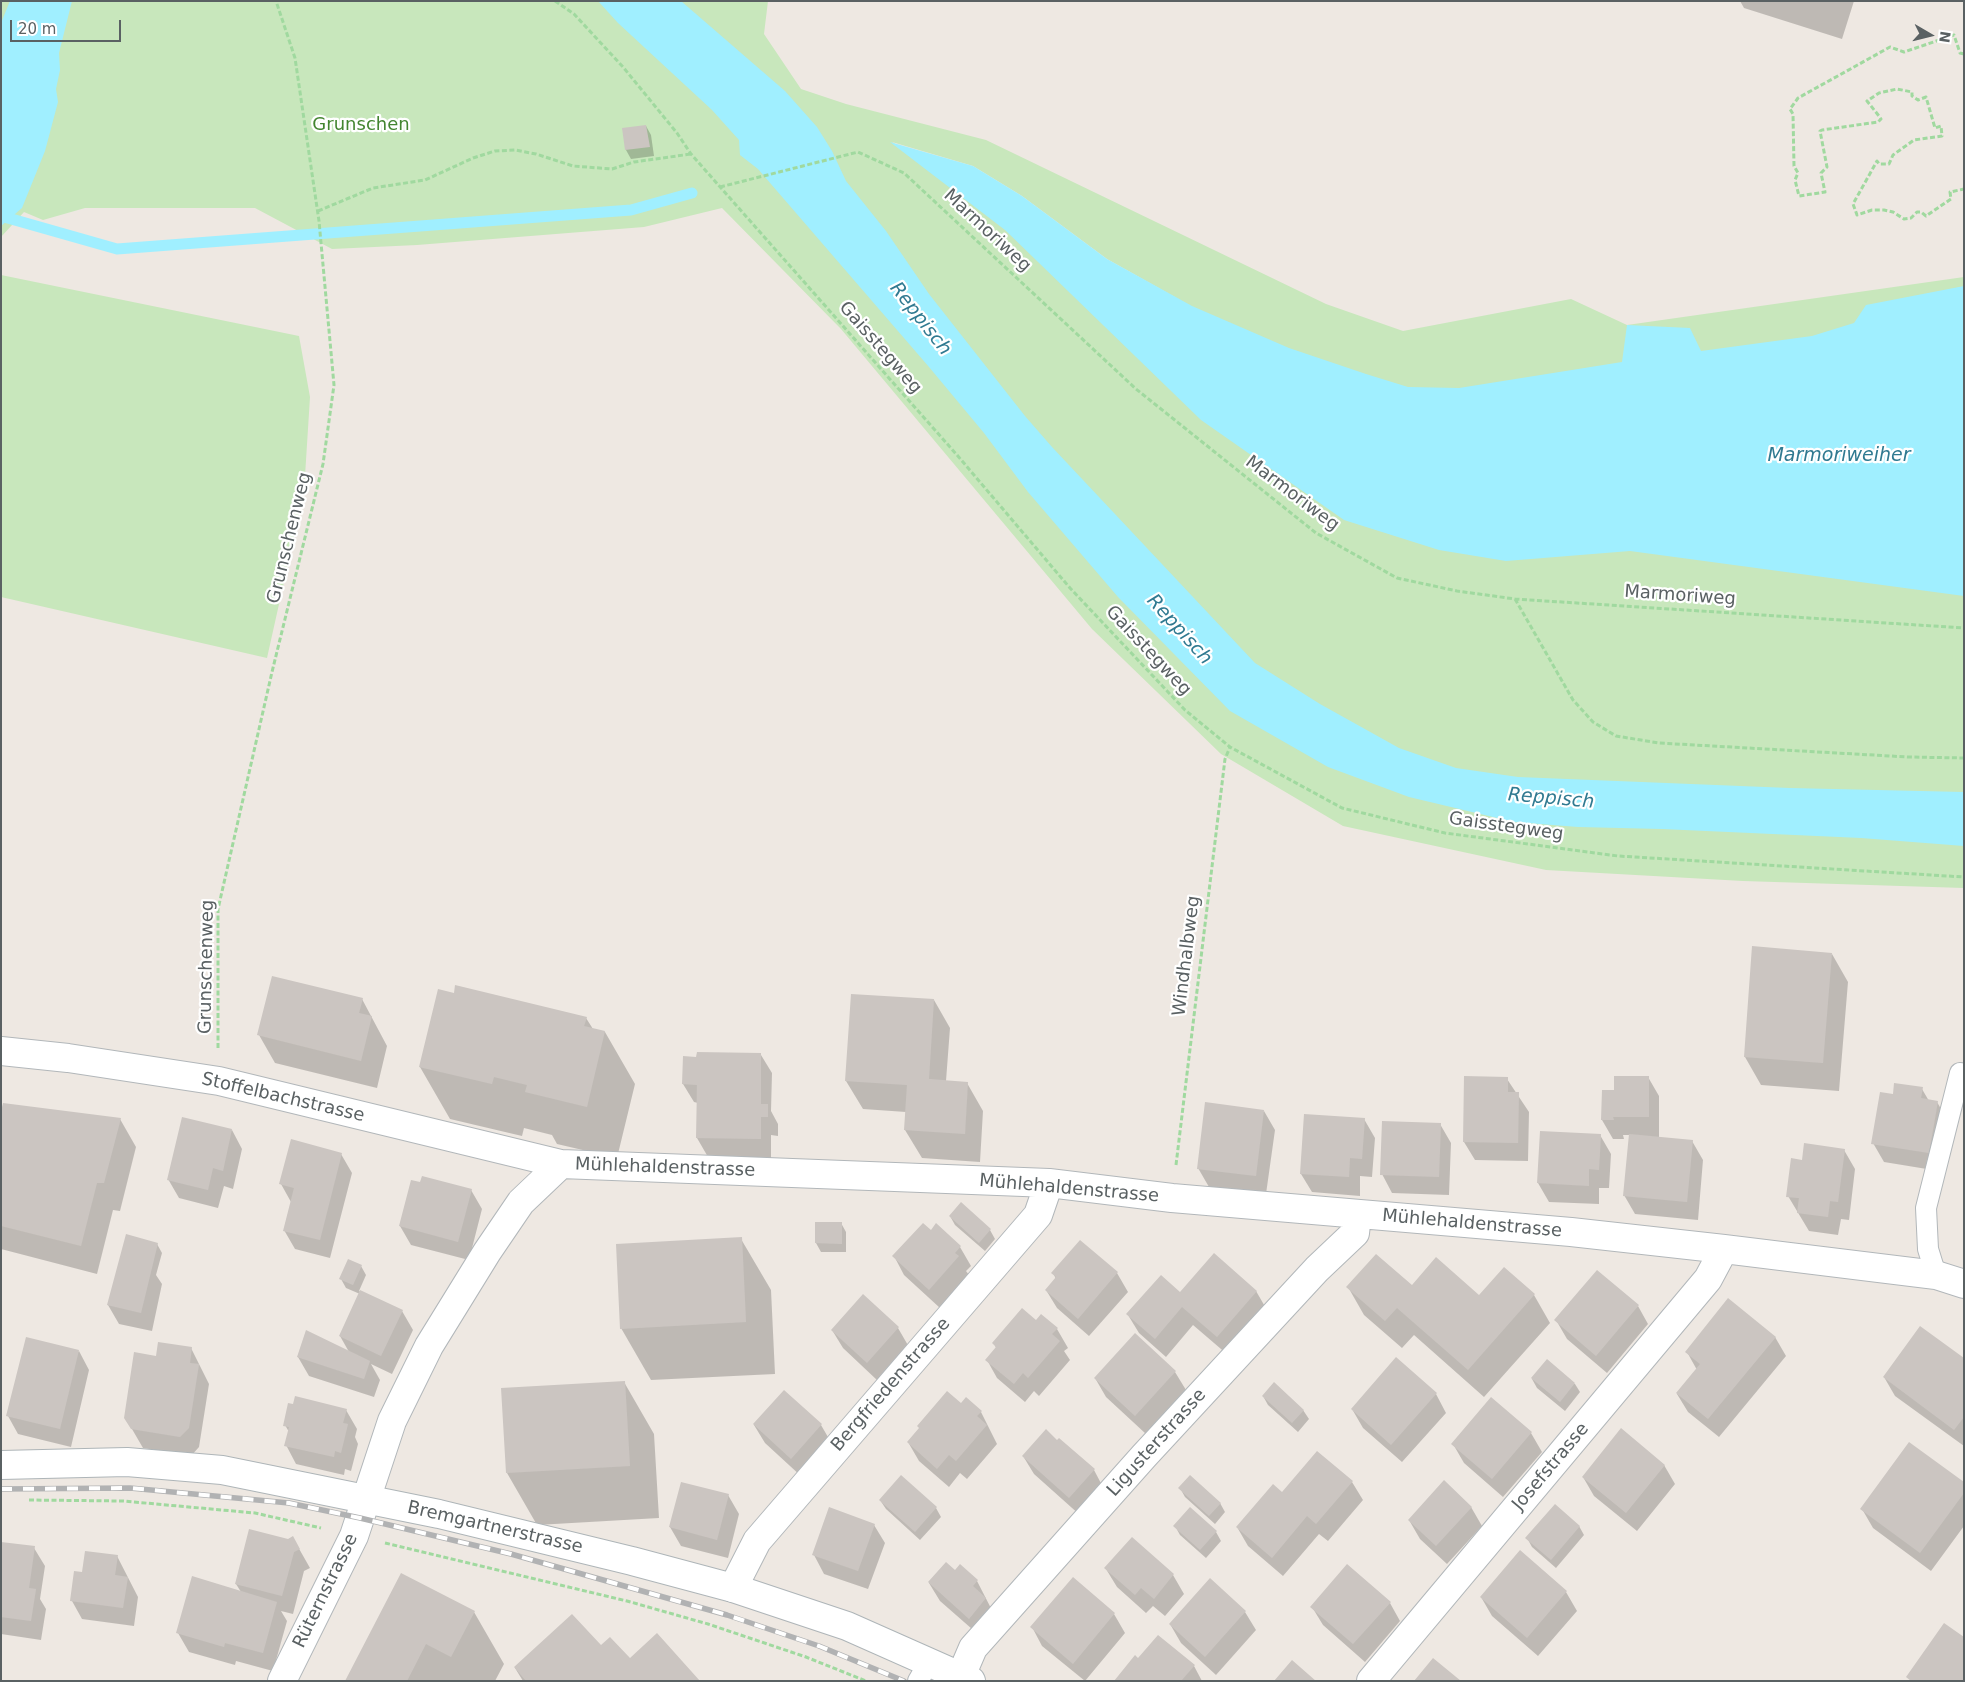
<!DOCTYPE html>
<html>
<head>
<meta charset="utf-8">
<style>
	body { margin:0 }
	#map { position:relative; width:1965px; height:1682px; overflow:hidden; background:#eee8e2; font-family:"DejaVu Sans",sans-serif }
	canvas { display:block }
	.frame { position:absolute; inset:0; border:2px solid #5a6163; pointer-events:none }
	.north { position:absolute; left:1905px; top:10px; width:50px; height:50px; -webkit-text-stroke:4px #fff; paint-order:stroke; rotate:98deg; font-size:14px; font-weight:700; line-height:20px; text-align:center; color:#5a6163 }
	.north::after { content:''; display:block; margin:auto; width:18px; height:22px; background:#5a6163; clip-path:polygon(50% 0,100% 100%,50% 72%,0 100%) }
	.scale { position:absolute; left:10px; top:20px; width:111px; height:22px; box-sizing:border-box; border:2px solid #5a6163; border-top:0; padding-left:6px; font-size:15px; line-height:18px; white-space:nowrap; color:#5a6163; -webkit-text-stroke:4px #fff; paint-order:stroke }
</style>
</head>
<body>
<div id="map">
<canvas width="1965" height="1682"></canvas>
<div class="frame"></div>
<div class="north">N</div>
<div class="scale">20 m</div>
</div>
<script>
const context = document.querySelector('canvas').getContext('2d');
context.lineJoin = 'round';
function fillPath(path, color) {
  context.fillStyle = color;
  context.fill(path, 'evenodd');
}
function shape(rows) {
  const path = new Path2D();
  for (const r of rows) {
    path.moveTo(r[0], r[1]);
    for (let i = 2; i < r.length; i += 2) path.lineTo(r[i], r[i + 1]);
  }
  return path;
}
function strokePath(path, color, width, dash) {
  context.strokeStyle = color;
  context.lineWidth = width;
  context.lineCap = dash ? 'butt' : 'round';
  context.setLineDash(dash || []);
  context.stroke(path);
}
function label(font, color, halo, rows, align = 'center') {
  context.font = font + ' "DejaVu Sans",sans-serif';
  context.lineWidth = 4.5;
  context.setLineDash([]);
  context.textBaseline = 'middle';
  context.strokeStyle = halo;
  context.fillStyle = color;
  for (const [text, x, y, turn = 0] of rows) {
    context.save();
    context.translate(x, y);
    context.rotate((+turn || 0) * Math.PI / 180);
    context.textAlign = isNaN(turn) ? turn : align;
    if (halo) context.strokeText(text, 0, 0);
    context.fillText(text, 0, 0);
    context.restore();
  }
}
fillPath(shape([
	[1,1,768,1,764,34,801,89,846,104,986,140,1326,304,1403,331,1571,299,1627,325,1964,277,1964,888,1743,881,1546,870,1343,826,1221,754,1092,629,841,329,722,208,644,227,417,245,332,249,255,208,85,208,43,220,24,212,1,237],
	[892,142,973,166,1022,196,1107,259,1180,300],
	[1,275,299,336,310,397,304,492,267,658,1,597]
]), '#c8e7bc');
fillPath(shape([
	[10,1,72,1,59,53,60,70,56,89,58,102,45,151,22,208,1,226,1,23],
	[598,1,681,1,785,91,817,127,832,151,846,181,886,231,929,294,1025,416,1052,447,1255,663,1320,704,1399,748,1456,768,1518,777,1790,788,1964,792,1964,846,1861,838,1662,829,1578,827,1514,822,1409,797,1328,767,1230,711,1118,597,1028,492,984,433,929,367,758,169,740,155,739,140,712,110,618,23],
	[890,142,973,166,1022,196,1107,259,1192,306,1289,348,1366,374,1408,387,1459,388,1622,362,1627,325,1690,328,1701,351,1812,336,1854,323,1866,305,1964,286,1964,596,1630,551,1506,561,1439,550,1344,520,1201,420,1005,230]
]), '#a0efff');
fillPath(shape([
	[1740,1,1854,1,1842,39,1744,8],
	[646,126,651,135,654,156,631,159,626,150,623,129],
	[1832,954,1848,982,1839,1091,1761,1085,1745,1057],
	[362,999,387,1046,377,1088,275,1063,259,1035],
	[934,1000,950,1028,946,1081,967,1083,983,1111,980,1162,922,1158,905,1130,906,1112,863,1109,846,1081],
	[586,1018,593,1029,605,1032,635,1084,617,1158,557,1144,552,1135,524,1128,522,1136,450,1119,420,1067],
	[761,1055,772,1073,771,1111,778,1124,778,1136,771,1135,771,1158,708,1157,697,1138,698,1103,694,1102,683,1084],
	[1648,1077,1659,1096,1659,1138,1692,1141,1703,1160,1698,1220,1635,1214,1624,1195,1630,1135,1623,1135,1624,1139,1613,1139,1602,1120,1603,1091,1615,1091],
	[1507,1079,1529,1112,1528,1161,1475,1160,1464,1142],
	[1922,1089,1929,1101,1937,1102,1948,1121,1939,1171,1884,1162,1873,1143,1894,1096],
	[1264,1111,1275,1130,1266,1194,1209,1187,1198,1168],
	[1,1117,120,1119,136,1147,120,1211,113,1210,97,1274,1,1249],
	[1364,1119,1375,1138,1372,1177,1360,1176,1360,1196,1312,1192,1301,1174],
	[1440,1124,1451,1143,1449,1195,1392,1193,1382,1174],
	[232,1130,242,1149,233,1189,224,1186,218,1208,179,1198,168,1179],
	[1600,1135,1611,1154,1609,1188,1599,1188,1599,1204,1549,1202,1538,1183],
	[1844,1150,1855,1169,1849,1220,1841,1219,1838,1235,1809,1231,1788,1196,1803,1161],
	[341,1154,352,1173,330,1258,295,1249,284,1230,291,1202,281,1184],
	[471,1190,482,1209,469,1260,411,1245,400,1226],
	[950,1216,990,1230,995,1239,985,1251,955,1225],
	[841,1223,846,1232,846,1252,821,1252,816,1243],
	[937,1225,960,1247,971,1266,966,1271,969,1275,940,1308,904,1275,894,1256,931,1232],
	[741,1239,771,1290,775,1374,651,1380,621,1328],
	[157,1244,162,1253,156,1275,162,1284,152,1331,119,1324,108,1305],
	[361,1266,366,1275,359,1291,402,1311,413,1330,392,1374,371,1364,380,1380,374,1397,309,1376,298,1357,349,1352,340,1336,360,1294,346,1288,341,1279],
	[1053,1273,1117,1273,1128,1292,1089,1336,1057,1308,1046,1290,1056,1279],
	[1348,1287,1412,1287,1479,1297,1534,1295,1550,1323,1484,1397,1414,1335,1402,1348,1364,1315],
	[1256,1291,1267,1310,1228,1355,1193,1325,1166,1357,1139,1333,1128,1315],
	[863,1295,898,1328,909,1347,878,1381,843,1348,832,1330],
	[1638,1306,1648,1324,1607,1373,1567,1339,1556,1320],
	[1036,1322,1057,1329,1068,1348,1064,1351,1070,1360,1039,1396,1034,1391,1025,1402,997,1378,987,1360,996,1348,994,1343],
	[1775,1337,1786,1356,1719,1437,1688,1412,1677,1394,1697,1370,1687,1352],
	[191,1348,209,1384,199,1447,191,1456,143,1448,125,1417,157,1357],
	[79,1351,89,1370,71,1447,18,1434,8,1416],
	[1964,1359,1964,1446,1895,1396,1884,1377],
	[1175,1372,1186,1390,1146,1434,1106,1397,1095,1378],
	[1532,1379,1575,1384,1580,1392,1565,1411,1537,1388],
	[624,1382,654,1434,659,1518,537,1525,507,1473],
	[1436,1394,1446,1413,1402,1462,1363,1428,1352,1409],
	[1263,1396,1303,1410,1309,1419,1298,1432,1268,1405],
	[1492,1399,1531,1433,1542,1452,1503,1497,1464,1463,1453,1444],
	[961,1404,981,1412,997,1444,967,1479,960,1473,949,1487,919,1461,908,1442],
	[346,1410,357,1429,355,1437,358,1444,351,1471,345,1469,344,1475,296,1464,286,1445,289,1432,285,1425],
	[754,1425,821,1425,832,1444,802,1477,765,1443],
	[1023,1456,1094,1470,1104,1489,1081,1516,1034,1474],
	[1664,1465,1675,1484,1637,1531,1594,1496,1583,1477],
	[1352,1482,1363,1500,1328,1541,1319,1534,1283,1576,1248,1546,1237,1527,1282,1493],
	[682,1483,728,1495,739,1514,728,1558,681,1546,670,1527],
	[1964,1484,1964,1526,1931,1571,1873,1528,1862,1509],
	[1180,1488,1220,1503,1225,1512,1215,1524,1185,1497],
	[880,1500,936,1508,941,1517,920,1540,886,1509],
	[1471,1507,1482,1526,1447,1564,1420,1539,1409,1520],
	[874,1525,885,1543,868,1589,824,1574,814,1555],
	[1175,1526,1216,1532,1221,1541,1206,1558,1180,1535],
	[1579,1526,1584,1535,1556,1568,1532,1547,1527,1538],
	[293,1538,310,1568,304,1571,293,1614,281,1611,287,1621,273,1671,236,1661,235,1665,189,1652,178,1633,241,1592,236,1584],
	[1132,1539,1173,1575,1184,1594,1165,1616,1153,1606,1146,1613,1117,1587,1106,1569],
	[1,1543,34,1548,45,1566,40,1599,46,1609,41,1640,1,1634],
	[1520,1552,1566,1592,1577,1611,1538,1656,1492,1616,1481,1597],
	[117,1556,138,1597,134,1626,82,1619,72,1601,84,1574],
	[955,1572,977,1581,996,1618,980,1636,940,1601,929,1583],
	[1073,1578,1114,1614,1125,1633,1085,1681,1042,1646,1032,1627],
	[1390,1603,1400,1621,1365,1662,1323,1625,1312,1607],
	[474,1612,504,1664,495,1681,347,1681],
	[1245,1612,1256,1630,1216,1675,1181,1643,1170,1624],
	[600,1647,630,1660,698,1681,523,1681,515,1668],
	[1138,1660,1194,1666,1202,1681,1115,1681]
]), '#0003');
strokePath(shape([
	[1,216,117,249,631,210,692,193]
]), '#a0efff', 11);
fillPath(shape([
	[646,125,650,147,625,150,622,128],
	[1752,946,1832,953,1823,1063,1744,1057],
	[272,976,363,998,359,1013,372,1016,361,1061,257,1035],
	[455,985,587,1017,584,1026,605,1031,587,1107,525,1092,527,1085,494,1077,492,1084,419,1067,438,989,454,993],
	[851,994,934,999,929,1079,968,1082,965,1134,904,1130,907,1085,845,1081],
	[697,1052,761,1053,761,1104,768,1104,768,1117,761,1117,761,1139,696,1138,697,1085,682,1084,683,1056,696,1057],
	[1464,1076,1508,1077,1508,1092,1519,1092,1518,1143,1463,1142],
	[1614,1076,1649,1076,1649,1117,1613,1117,1614,1120,1601,1120,1602,1090,1614,1090],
	[1894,1083,1923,1087,1921,1098,1938,1101,1929,1153,1871,1144,1880,1092,1893,1094],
	[1205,1102,1264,1110,1256,1176,1197,1169],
	[3,1103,121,1118,104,1183,97,1183,81,1246,1,1226,1,1111],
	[1304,1114,1365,1118,1362,1159,1350,1158,1349,1177,1300,1174],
	[182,1117,232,1129,223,1171,213,1168,208,1190,167,1180],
	[1382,1121,1441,1123,1439,1177,1380,1175],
	[1540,1131,1601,1134,1599,1170,1589,1169,1589,1186,1537,1183],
	[1629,1134,1693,1140,1687,1202,1623,1196],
	[291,1139,342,1153,320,1240,283,1231,294,1188,279,1184],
	[1804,1143,1845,1149,1838,1202,1830,1201,1828,1217,1797,1213,1799,1198,1786,1197,1791,1158,1802,1160],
	[422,1176,472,1189,458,1242,399,1226,411,1180,420,1182],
	[961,1202,991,1229,979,1243,949,1216],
	[815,1222,842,1222,842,1244,815,1243],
	[923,1223,931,1230,936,1223,961,1246,955,1253,959,1256,929,1290,892,1256],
	[126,1234,158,1243,141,1313,107,1305],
	[742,1237,746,1322,620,1329,616,1244],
	[1080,1240,1118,1272,1078,1319,1045,1290,1056,1277,1051,1273],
	[1214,1253,1257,1291,1217,1337,1182,1307,1155,1339,1126,1314,1161,1275,1180,1292],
	[1376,1254,1412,1285,1436,1257,1479,1295,1504,1267,1535,1294,1468,1370,1397,1308,1385,1321,1346,1287],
	[348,1259,362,1265,353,1285,339,1279],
	[1597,1270,1639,1305,1596,1356,1554,1320],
	[360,1290,403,1310,381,1356,339,1336],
	[863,1294,899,1327,867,1363,831,1330],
	[1728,1298,1776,1337,1708,1419,1676,1393,1700,1364,1685,1352],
	[1022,1308,1036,1320,1041,1314,1058,1328,1052,1334,1060,1341,1028,1378,1023,1373,1014,1384,985,1360,996,1347,992,1343],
	[1920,1326,1964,1358,1964,1417,1954,1430,1883,1377],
	[306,1330,370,1361,364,1379,297,1357],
	[1135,1333,1176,1371,1135,1416,1094,1378],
	[26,1337,79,1350,60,1429,6,1416],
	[158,1342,192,1347,190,1363,199,1364,189,1428,180,1437,131,1429,124,1418,134,1352,156,1356],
	[1396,1357,1437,1393,1391,1445,1351,1409],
	[1547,1359,1575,1383,1560,1402,1531,1378],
	[625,1381,630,1466,506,1473,501,1388],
	[1274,1382,1304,1410,1292,1423,1262,1396],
	[784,1390,822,1424,791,1459,753,1424],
	[947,1391,961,1403,966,1397,982,1411,977,1416,987,1425,956,1461,949,1455,937,1469,907,1442,919,1428,917,1426],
	[295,1396,347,1409,343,1423,348,1424,341,1453,335,1451,334,1457,284,1446,289,1427,283,1426,288,1403,293,1404],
	[1491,1397,1532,1432,1492,1479,1451,1444],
	[1621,1428,1665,1465,1626,1513,1582,1477],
	[1046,1429,1057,1440,1059,1438,1095,1469,1069,1498,1022,1456],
	[1909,1442,1964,1482,1964,1493,1920,1553,1860,1509],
	[1317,1451,1353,1481,1316,1524,1307,1516,1272,1558,1236,1527,1273,1484,1282,1492],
	[901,1475,937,1507,915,1532,879,1500],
	[1190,1475,1221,1503,1209,1516,1178,1488],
	[1444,1480,1472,1507,1436,1546,1408,1520],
	[681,1482,729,1494,717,1540,669,1527],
	[1555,1504,1580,1526,1551,1560,1525,1538],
	[829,1507,875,1524,858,1571,812,1555],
	[1190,1507,1217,1531,1200,1550,1173,1526],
	[249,1529,288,1539,293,1536,300,1549,294,1552,282,1596,235,1584],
	[1132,1537,1174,1574,1154,1599,1141,1588,1135,1595,1104,1568],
	[1,1542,35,1546,29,1588,36,1589,31,1621,1,1617],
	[1520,1550,1567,1591,1527,1638,1480,1597],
	[85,1551,118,1555,115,1575,128,1577,123,1608,70,1601,74,1571,82,1572],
	[946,1562,955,1570,960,1564,978,1580,973,1586,986,1598,969,1619,928,1582],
	[1347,1564,1391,1602,1353,1644,1310,1607],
	[401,1573,475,1611,451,1657,426,1644,407,1681,345,1681],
	[192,1576,277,1602,263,1653,225,1643,224,1647,176,1633],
	[1073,1577,1115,1613,1073,1664,1030,1627],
	[1210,1578,1246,1611,1205,1657,1169,1624],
	[572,1614,601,1645,610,1637,630,1658,657,1633,700,1681,526,1681,514,1667],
	[1944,1623,1964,1637,1964,1681,1911,1681,1906,1677],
	[1158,1635,1195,1665,1181,1681,1114,1681,1135,1655,1138,1658],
	[1433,1658,1461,1681,1414,1681],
	[1292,1660,1316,1681,1274,1681]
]), '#cbc5c1');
const service = shape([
	[1936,1275,1928,1249,1926,1208,1960,1073],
	[918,1681,929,1662]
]);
const minor = shape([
	[1,1051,68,1058,219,1081,561,1164,1049,1183,1172,1198,1571,1232,1724,1249,1936,1275,1964,1284],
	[733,1588,757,1541,1038,1215,1049,1183],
	[961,1676,973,1648,1144,1456,1317,1269,1355,1233,1357,1215],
	[282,1681,354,1536,392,1421,429,1346,487,1252,521,1202,561,1164],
	[1371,1681,1708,1279,1724,1249]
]);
const secondary = shape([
	[1,1465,127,1462,222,1470,439,1514,632,1561,733,1588,847,1626,971,1681]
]);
strokePath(service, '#b2b7ba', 22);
strokePath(minor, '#b2b7ba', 30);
strokePath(secondary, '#aeb5b8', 30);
strokePath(shape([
	[555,1,574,14,623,67,677,133,691,154,957,455,1070,588,1185,710,1230,747,1342,808,1445,833,1618,856,1964,877],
	[1964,54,1960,53,1954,35,1904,52,1890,47,1798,98,1790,109,1793,114,1794,166,1798,173,1795,180,1799,196,1825,192,1821,173,1827,167,1820,131,1822,130,1878,122,1881,119,1879,116,1867,101,1879,93,1897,89,1912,92,1912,96,1918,100,1926,97,1935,128,1941,126,1942,136,1914,140,1893,155,1889,164,1879,164,1877,161,1853,204,1857,215,1872,210,1884,210,1893,212,1904,219,1911,218,1917,212,1921,212,1926,216,1951,199,1950,192,1964,189],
	[720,187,858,152,904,173,1136,389,1316,533,1397,578,1457,591,1515,599,1964,628],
	[318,211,373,188,425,180,473,158,495,151,515,150,536,154,573,166,612,169,634,162,691,154],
	[1515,599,1573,700,1593,722,1616,736,1659,743,1908,757,1964,758],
	[218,1048,218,909,272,672,323,464,334,385,319,221,295,58,276,1],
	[1176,1165,1225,759,1230,747],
	[29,1500,123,1501,255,1513,321,1528],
	[385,1543,627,1601,708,1624,806,1657,866,1681]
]), '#a0d99f', 3, [5, 2.5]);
strokePath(service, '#fff', 20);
strokePath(minor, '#fff', 28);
strokePath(secondary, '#fff', 28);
const rail = shape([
	[1,1489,130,1488,289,1503,360,1518,511,1554,727,1615,819,1646,904,1681]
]);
strokePath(rail, '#b1b2b3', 5.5);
strokePath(rail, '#fff', 4, [11]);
label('18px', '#438530', '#fff', [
	["Grunschen",361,125]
]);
label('18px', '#5a6163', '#fff', [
	["Marmoriweg",987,231,43],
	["Gaisstegweg",880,348,49],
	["Marmoriweg",1292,494,37],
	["Grunschenweg",290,538,-76],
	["Marmoriweg",1680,596,4],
	["Gaisstegweg",1148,651,47],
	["Gaisstegweg",1506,827,8],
	["Windhalbweg",1187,956,-83],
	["Grunschenweg",207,967,-89],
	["Stoffelbachstrasse",283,1098,13],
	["Mühlehaldenstrasse",665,1168,2],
	["Mühlehaldenstrasse",1069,1189,5],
	["Mühlehaldenstrasse",1472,1224,5],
	["Bergfriedenstrasse",891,1385,-49],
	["Ligusterstrasse",1157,1443,-48],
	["Josefstrasse",1551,1467,-50],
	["Bremgartnerstrasse",495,1528,13],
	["Rüternstrasse",326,1591,-64]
]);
label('italic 19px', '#307a91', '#fff', [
	["Reppisch",920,319,52],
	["Marmoriweiher",1839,456],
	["Reppisch",1179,630,48],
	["Reppisch",1551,799,5]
]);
</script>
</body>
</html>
